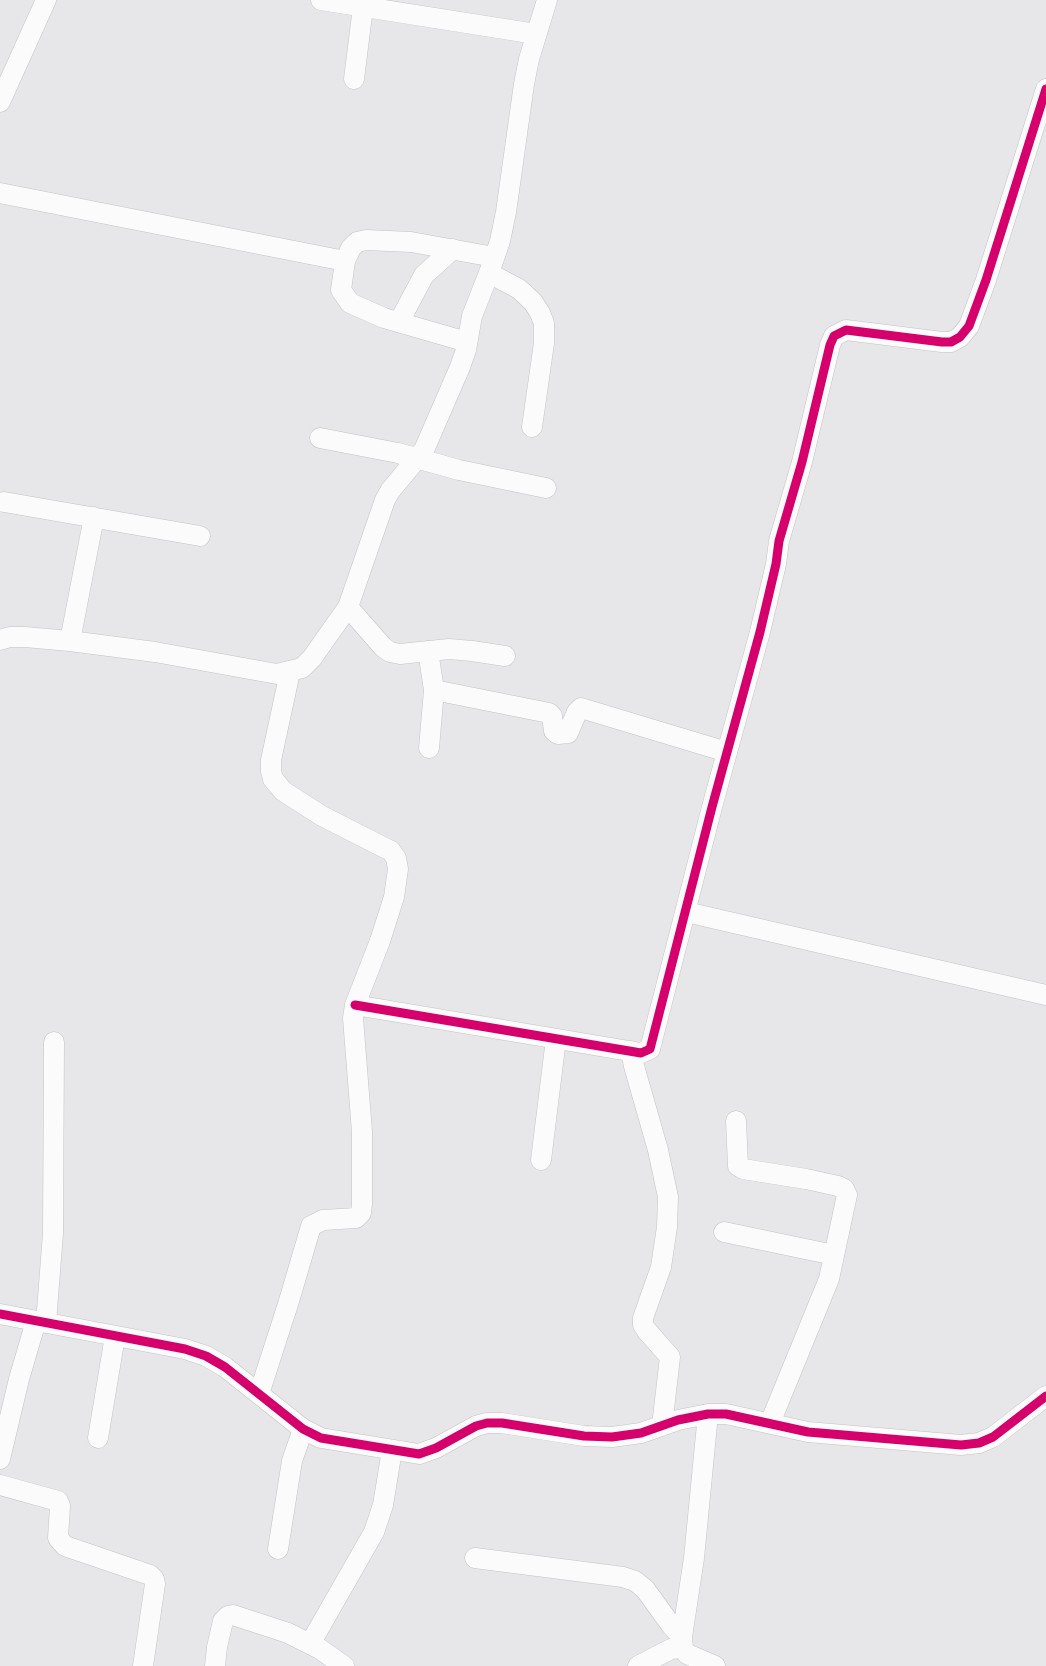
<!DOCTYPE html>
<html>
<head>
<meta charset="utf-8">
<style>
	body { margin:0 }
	canvas { display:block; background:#e7e7ea }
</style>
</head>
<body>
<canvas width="1046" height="1666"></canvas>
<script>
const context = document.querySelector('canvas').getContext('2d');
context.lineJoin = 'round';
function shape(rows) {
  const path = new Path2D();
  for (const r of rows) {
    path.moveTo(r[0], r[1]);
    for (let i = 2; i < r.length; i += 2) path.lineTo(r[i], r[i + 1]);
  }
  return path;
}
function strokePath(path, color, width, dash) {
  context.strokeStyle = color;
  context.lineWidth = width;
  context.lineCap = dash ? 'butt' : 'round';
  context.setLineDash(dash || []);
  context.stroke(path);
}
const minor = shape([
	[321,0,536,34],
	[354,79,363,7],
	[0,102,46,0],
	[0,193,345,261],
	[489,273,519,289,533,302,540,313,544,323,544,343,532,427],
	[399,322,424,275,453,249],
	[467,342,384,318,350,303,341,290,345,261,351,248,357,242,366,240,411,242,494,257],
	[320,438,398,453,459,470,546,488],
	[4,502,200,536],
	[348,607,383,647,390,652,400,654,449,649,472,651,505,656],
	[0,640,10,637,25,637,70,641,155,652,277,674,302,668,312,658,348,607,385,500,390,491,424,450,460,367,466,350,472,316,489,273,500,241,506,212,524,84,529,59,547,0],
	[70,641,94,517],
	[428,651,434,690,429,748],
	[434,690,549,713,552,716,554,731,558,734,568,733,577,712,581,708,727,752],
	[686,912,1046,995],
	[355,1005,641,1053,650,1049,712,807,760,632,776,564,779,541,802,462,830,345,834,336,846,330,942,342,951,342,960,337,969,326,986,280,1046,89],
	[631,1051,634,1066,658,1150,668,1197,667,1227,661,1267,643,1318,643,1325,647,1331,670,1357,662,1426],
	[736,1121,738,1166,743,1169,806,1179,838,1186,844,1189,847,1195,829,1279,770,1423],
	[541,1160,556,1039],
	[724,1232,834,1255],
	[0,1314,185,1349,206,1356,225,1367,303,1429,321,1438,419,1454,436,1448,476,1426,487,1423,502,1423,584,1436,612,1437,641,1433,678,1420,708,1414,726,1414,808,1432,961,1445,979,1443,993,1437,1046,1396],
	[46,1323,53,1233,54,1042],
	[259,1394,289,1301,311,1226,323,1220,356,1218,361,1213,362,1204,362,1132,353,1018,355,1005,380,941,394,897,398,869,396,858,391,851,322,816,283,791,273,779,271,771,271,760,290,672],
	[708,1414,694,1558,682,1637,683,1648,687,1654,715,1666],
	[98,1438,115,1336],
	[0,1459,19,1379,36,1321],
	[0,1485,58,1501,60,1506,58,1538,65,1546,150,1575,154,1579,155,1584,143,1666],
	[278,1549,292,1461,303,1429],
	[475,1558,623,1577,635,1581,645,1589,671,1625,682,1637],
	[310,1644,374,1532,383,1505,392,1450],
	[215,1666,217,1647,223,1621,228,1616,233,1615,288,1633,320,1649,344,1666],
	[638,1666,671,1649,683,1648]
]);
strokePath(minor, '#c3c3c4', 21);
strokePath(minor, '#fbfbfc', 20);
strokePath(shape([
	[355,1005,641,1053,650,1049,712,807,760,632,776,564,779,541,802,462,830,345,834,336,846,330,942,342,951,342,960,337,969,326,986,280,1046,89],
	[0,1314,185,1349,206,1356,225,1367,303,1429,321,1438,419,1454,436,1448,476,1426,487,1423,502,1423,584,1436,612,1437,641,1433,678,1420,708,1414,726,1414,808,1432,961,1445,979,1443,993,1437,1046,1396]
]), '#d6006c', 9);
</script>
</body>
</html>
